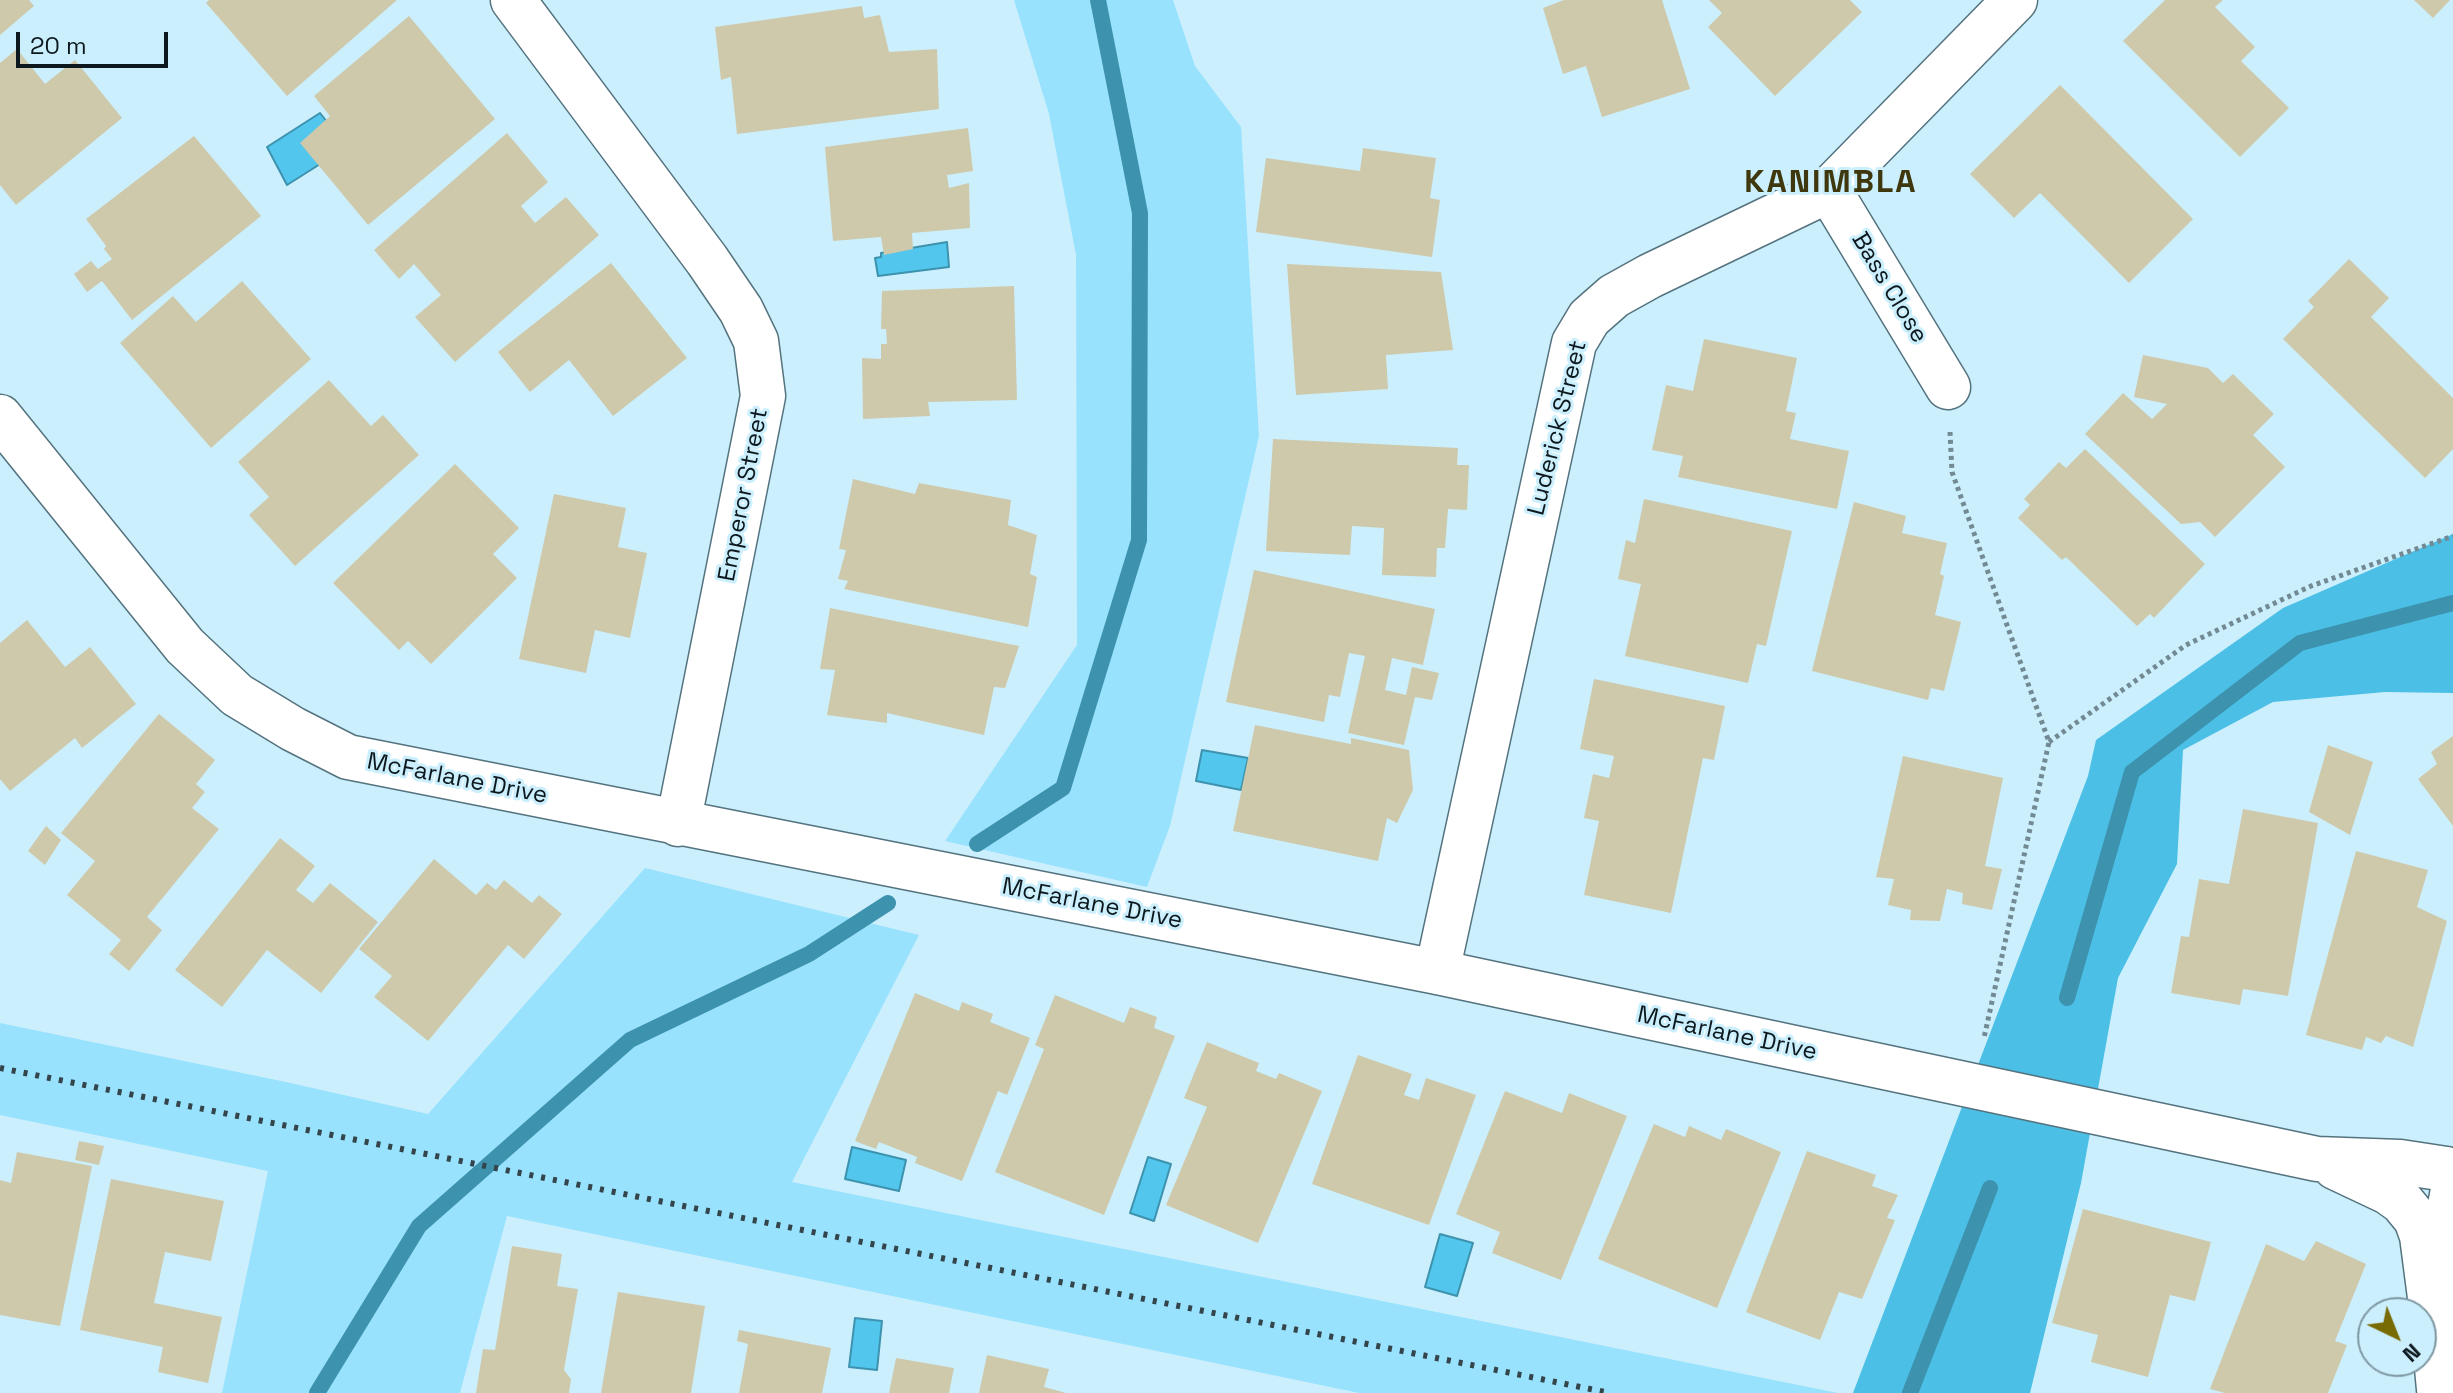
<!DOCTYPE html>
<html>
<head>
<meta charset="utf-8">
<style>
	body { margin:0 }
	#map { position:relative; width:2453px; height:1393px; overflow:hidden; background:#cceffd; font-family:"Space Grotesk",sans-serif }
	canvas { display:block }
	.north { position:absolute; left:2357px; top:1297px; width:80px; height:80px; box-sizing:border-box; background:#cceffd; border:2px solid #7f99a3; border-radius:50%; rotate:137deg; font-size:22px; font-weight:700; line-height:32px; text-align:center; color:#0c181d }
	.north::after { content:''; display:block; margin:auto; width:28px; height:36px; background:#796b04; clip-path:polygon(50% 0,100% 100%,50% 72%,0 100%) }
	.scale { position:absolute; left:16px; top:32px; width:152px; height:36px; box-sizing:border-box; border:4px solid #0c181d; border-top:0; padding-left:10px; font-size:24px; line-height:28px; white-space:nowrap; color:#0c181d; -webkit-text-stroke:6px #cceffd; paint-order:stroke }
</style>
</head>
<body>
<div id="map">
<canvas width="2453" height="1393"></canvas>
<div class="north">N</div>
<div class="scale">20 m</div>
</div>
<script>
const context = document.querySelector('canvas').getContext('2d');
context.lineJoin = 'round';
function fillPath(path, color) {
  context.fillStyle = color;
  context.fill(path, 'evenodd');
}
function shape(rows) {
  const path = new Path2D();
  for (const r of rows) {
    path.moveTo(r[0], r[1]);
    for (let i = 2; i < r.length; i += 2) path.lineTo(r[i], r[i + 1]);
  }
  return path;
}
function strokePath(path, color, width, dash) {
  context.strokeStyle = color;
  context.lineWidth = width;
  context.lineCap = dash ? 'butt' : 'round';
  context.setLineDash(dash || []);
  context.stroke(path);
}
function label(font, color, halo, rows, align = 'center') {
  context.font = font + ' "Space Grotesk",sans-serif';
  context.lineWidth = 6;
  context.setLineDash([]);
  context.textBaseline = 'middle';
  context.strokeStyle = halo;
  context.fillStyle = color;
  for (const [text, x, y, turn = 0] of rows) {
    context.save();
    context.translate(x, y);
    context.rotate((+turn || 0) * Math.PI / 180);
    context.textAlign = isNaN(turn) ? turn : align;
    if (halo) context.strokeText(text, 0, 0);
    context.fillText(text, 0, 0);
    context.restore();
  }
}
fillPath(shape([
	[1014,0,1173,0,1195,66,1241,127,1259,436,1170,826,1147,887,945,841,1077,645,1076,255,1049,114],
	[645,868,919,935,792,1182,1838,1393,1359,1393,507,1216,460,1393,222,1393,268,1171,0,1115,0,1023,286,1082,428,1114]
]), '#99e2fd');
fillPath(shape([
	[2453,534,2453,693,2385,692,2273,702,2183,750,2177,864,2118,978,2081,1183,2030,1393,1853,1393,2088,776,2096,740,2283,608]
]), '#4bbfe5');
const water = shape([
	[320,113,347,147,287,185,267,147,320,113],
	[947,242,949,267,878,276,875,258,881,257,881,253,947,242],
	[1202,750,1248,758,1241,790,1196,781,1202,750],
	[852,1147,906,1160,899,1191,845,1179,852,1147],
	[1148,1157,1171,1164,1154,1221,1130,1213,1148,1157],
	[1440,1234,1473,1243,1457,1296,1425,1287,1440,1234],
	[855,1318,882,1321,877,1370,849,1367,855,1318]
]);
fillPath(water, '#52c6ec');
strokePath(water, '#3d92ae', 2);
strokePath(shape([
	[977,844,1063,788,1139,540,1140,213,1098,0],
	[2067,998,2132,772,2300,643,2453,603],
	[317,1393,419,1226,630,1040,809,954,888,903],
	[1910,1393,1990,1188]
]), '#3d92ae', 16);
fillPath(shape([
	[0,0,29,0,34,6,0,35],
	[209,0,397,0,287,96,206,3],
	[1564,0,1662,0,1690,89,1602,117,1586,66,1563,74,1543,8],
	[1709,0,1850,0,1862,12,1775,96,1708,27,1722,13],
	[2165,0,2223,0,2215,7,2255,47,2241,61,2289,108,2240,157,2123,41],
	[2414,0,2450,0,2433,18],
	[862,6,864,18,880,15,889,52,937,49,939,109,737,134,731,77,721,80,715,27],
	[409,16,495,119,368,225,300,143,330,116,314,96],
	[17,49,45,84,75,60,122,118,16,205,0,185,0,63],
	[2060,85,2193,219,2129,283,2040,193,2014,218,1970,174],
	[968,128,973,171,947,175,949,188,969,183,970,228,912,233,913,249,884,255,881,237,833,241,825,147],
	[507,133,548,182,521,206,535,223,566,197,599,235,455,362,415,317,441,295,414,264,399,279,374,250],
	[194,136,261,216,132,320,102,281,87,292,74,274,91,261,98,269,112,259,104,249,106,246,86,219],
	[1363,148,1436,158,1430,198,1440,200,1432,257,1256,232,1266,158,1360,171],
	[2349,259,2389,298,2371,317,2453,398,2453,449,2425,478,2283,339,2314,307,2308,301],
	[611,263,687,358,613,416,569,360,530,392,498,352],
	[1287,264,1441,272,1453,350,1386,355,1388,389,1296,395],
	[242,281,311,359,211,448,120,343,173,296,196,322],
	[1014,286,1017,400,928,402,930,416,863,419,862,358,881,359,881,344,887,344,886,329,881,329,882,291],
	[1704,339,1797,358,1786,411,1796,413,1790,439,1849,451,1837,509,1678,477,1683,456,1652,450,1666,385,1693,391],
	[2143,355,2208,368,2223,383,2233,374,2274,414,2253,435,2285,467,2215,537,2200,522,2181,524,2085,434,2123,393,2152,419,2167,404,2134,397],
	[329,380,371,426,383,415,419,455,295,566,249,515,269,497,238,462],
	[1273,439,1458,448,1457,465,1469,465,1467,510,1448,509,1445,548,1437,548,1436,577,1382,575,1384,528,1352,526,1350,555,1266,551],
	[2085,449,2205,564,2154,618,2150,614,2137,626,2066,557,2062,560,2018,518,2030,505,2024,499,2059,462,2066,468],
	[455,464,519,528,493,554,517,578,431,664,408,641,399,650,333,583],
	[853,479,915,494,919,483,1011,500,1008,525,1037,535,1030,574,1037,577,1028,627,844,589,848,581,838,579,846,550,839,549],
	[554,494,626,508,618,547,647,553,630,638,595,630,586,673,519,659],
	[1644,499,1792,531,1766,646,1757,644,1748,683,1625,656,1641,584,1618,579,1626,540,1635,543],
	[1854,502,1906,516,1902,533,1947,543,1940,574,1944,576,1935,615,1961,622,1944,691,1931,688,1928,700,1812,671],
	[1254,570,1435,609,1423,665,1392,658,1385,690,1406,695,1412,667,1439,673,1432,700,1415,697,1404,745,1348,733,1365,656,1349,653,1340,697,1329,695,1324,722,1226,702],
	[830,608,1019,646,1005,688,994,687,984,735,887,713,887,723,827,715,835,670,820,669],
	[27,620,65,667,90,647,136,704,82,748,75,738,10,791,0,779,0,643],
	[1594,679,1725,706,1714,760,1703,758,1671,913,1584,895,1599,821,1584,818,1593,774,1609,778,1614,756,1580,749],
	[159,714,215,760,196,784,205,792,192,808,219,829,147,917,162,930,129,971,109,954,121,940,67,895,95,861,61,833],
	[1255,725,1351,744,1351,738,1409,750,1413,790,1397,823,1387,818,1378,861,1233,831],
	[2453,736,2453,826,2418,779,2437,764,2431,752],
	[2328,745,2373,762,2350,835,2309,812],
	[1903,756,2003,778,1985,866,2002,869,1992,910,1962,904,1963,893,1947,889,1940,921,1910,920,1911,910,1888,905,1894,879,1876,877],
	[2243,809,2318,823,2288,996,2243,989,2240,1005,2171,993,2181,936,2189,937,2199,879,2229,884],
	[46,826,61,840,45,865,28,851],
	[280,838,315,866,296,890,313,903,330,883,378,922,321,993,267,950,222,1007,175,970],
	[2356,851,2428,870,2417,907,2447,921,2413,1047,2386,1036,2381,1043,2366,1037,2362,1050,2306,1035],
	[434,859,476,895,487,883,496,890,504,880,532,903,539,895,562,914,524,959,508,945,428,1041,374,997,392,976,359,949],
	[915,993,959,1011,962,1002,993,1014,990,1022,1030,1038,1007,1095,998,1091,962,1181,915,1163,917,1157,879,1142,876,1149,855,1141],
	[1055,995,1124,1023,1130,1007,1157,1017,1154,1028,1175,1036,1104,1215,995,1172,1044,1049,1035,1045],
	[1207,1042,1259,1063,1256,1071,1276,1079,1279,1073,1322,1091,1258,1243,1166,1205,1207,1107,1184,1098],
	[1358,1055,1412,1074,1404,1095,1419,1100,1426,1078,1476,1095,1429,1225,1312,1184],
	[1505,1091,1562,1113,1569,1093,1627,1116,1561,1280,1492,1253,1500,1232,1456,1214],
	[1654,1124,1685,1137,1689,1126,1721,1140,1726,1129,1781,1152,1717,1308,1598,1259],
	[79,1141,104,1146,99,1165,75,1160],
	[1807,1151,1876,1175,1872,1186,1898,1195,1887,1218,1895,1220,1862,1299,1839,1292,1820,1340,1746,1312],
	[17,1152,92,1166,60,1326,0,1315,0,1180,11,1183],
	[111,1179,224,1201,211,1261,165,1252,154,1303,222,1317,208,1383,158,1372,163,1347,80,1330],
	[2083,1209,2211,1242,2195,1301,2170,1295,2148,1377,2091,1362,2098,1335,2052,1323],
	[2316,1241,2366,1264,2335,1341,2347,1345,2328,1393,2225,1393,2210,1389,2266,1244,2304,1261],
	[512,1246,562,1254,557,1286,578,1289,564,1370,571,1379,569,1393,476,1393,483,1349,495,1350],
	[618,1292,705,1306,691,1393,601,1393],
	[739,1330,831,1348,822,1393,739,1393,748,1344,737,1341],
	[987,1355,1049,1369,1044,1387,1066,1393,979,1393],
	[896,1358,954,1368,949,1393,889,1393]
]), '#cec9ab');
const minor = shape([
	[513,0,707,260,741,310,756,341,763,396,678,824],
	[1829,190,1948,387],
	[0,417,185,646,237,695,293,729,348,757,1437,972,2317,1159,2400,1162,2446,1169,2453,1174],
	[1437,972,1574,343,1589,318,1614,296,1650,276,1829,190,2015,0],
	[2335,1167,2388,1192,2402,1202,2416,1219,2422,1236,2431,1305],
	[2439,1389,2431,1305,2453,1190]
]);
strokePath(minor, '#54737f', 47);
strokePath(shape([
	[1950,432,1952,472,2049,742,1984,1038],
	[2049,742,2186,645,2311,586,2453,536]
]), '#728a94', 5, [4, 4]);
strokePath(minor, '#fff', 44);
strokePath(shape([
	[0,1068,1610,1393]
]), '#33444a', 6, [4, 8]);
label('24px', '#0c181d', '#cceffd', [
	["Bass Close",1889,288,59],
	["Luderick Street",1558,428,-76],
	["Emperor Street",744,495,-79],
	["McFarlane Drive",457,779,11],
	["McFarlane Drive",1092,904,11],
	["McFarlane Drive",1727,1034,12]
]);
context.letterSpacing = '2px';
label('bold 32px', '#3f380e', '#cceffd', [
	["KANIMBLA",1831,183]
]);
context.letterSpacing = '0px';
</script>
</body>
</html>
